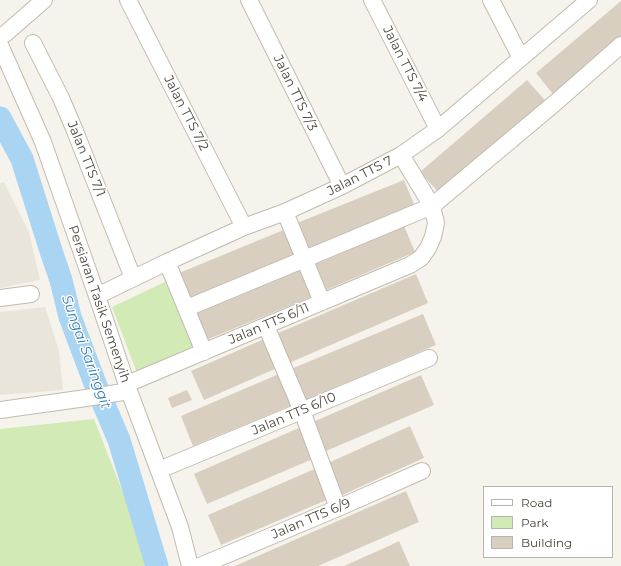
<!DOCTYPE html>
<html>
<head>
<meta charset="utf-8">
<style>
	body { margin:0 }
	#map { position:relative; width:621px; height:566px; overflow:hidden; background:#f6f3ec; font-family:Montserrat,sans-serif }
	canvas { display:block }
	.legend { position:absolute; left:483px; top:486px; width:130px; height:72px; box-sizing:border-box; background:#fff; border:1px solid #b7b4b0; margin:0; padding:5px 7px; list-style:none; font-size:12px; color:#4b4439 }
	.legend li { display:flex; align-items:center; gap:8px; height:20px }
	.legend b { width:20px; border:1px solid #b7b4b0 }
</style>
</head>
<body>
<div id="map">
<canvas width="621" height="566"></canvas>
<ul class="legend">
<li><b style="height:5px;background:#fff"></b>Road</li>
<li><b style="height:11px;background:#d2eab5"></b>Park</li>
<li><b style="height:11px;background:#d8cfc1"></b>Building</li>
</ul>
</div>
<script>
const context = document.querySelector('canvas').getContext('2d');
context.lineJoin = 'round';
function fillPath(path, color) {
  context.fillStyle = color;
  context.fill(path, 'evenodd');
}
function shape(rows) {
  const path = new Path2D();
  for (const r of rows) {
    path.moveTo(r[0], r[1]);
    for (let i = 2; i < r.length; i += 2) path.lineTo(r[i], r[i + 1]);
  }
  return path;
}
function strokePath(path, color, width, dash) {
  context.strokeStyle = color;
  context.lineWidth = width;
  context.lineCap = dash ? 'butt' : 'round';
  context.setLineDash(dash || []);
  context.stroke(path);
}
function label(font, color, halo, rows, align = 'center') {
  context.font = font + ' Montserrat,sans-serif';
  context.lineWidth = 3;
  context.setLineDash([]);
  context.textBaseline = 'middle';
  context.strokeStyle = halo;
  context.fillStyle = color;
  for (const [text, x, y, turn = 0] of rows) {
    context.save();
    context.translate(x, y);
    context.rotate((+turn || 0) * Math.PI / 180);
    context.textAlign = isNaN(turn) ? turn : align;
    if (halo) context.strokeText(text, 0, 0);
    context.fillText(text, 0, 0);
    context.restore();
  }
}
fillPath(shape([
	[4,182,29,232,40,280,0,288,0,183],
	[45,307,59,351,63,390,0,395,0,312]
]), '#eae5da');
fillPath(shape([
	[169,280,197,347,137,373,112,307],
	[94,419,147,554,148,566,0,566,0,429]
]), '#d2eab5');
strokePath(shape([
	[0,118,22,159,52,254,61,280,70,317,96,386,119,440,157,566]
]), '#a9d4f2', 23);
fillPath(shape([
	[621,1,621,43,557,99,536,73],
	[527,80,549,105,442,196,420,172],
	[404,180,416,209,308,252,297,223],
	[402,221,415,252,324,291,311,260],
	[286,229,298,258,190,302,179,273],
	[302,267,313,296,206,340,194,310],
	[416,274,428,303,289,363,276,334],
	[423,314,436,345,303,401,291,369],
	[264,339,277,368,204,400,191,371],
	[279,374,292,405,193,446,181,416],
	[421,375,434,405,326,451,313,422],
	[187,390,192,400,172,408,168,398],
	[410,426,424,458,340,496,326,464],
	[301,427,315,458,207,504,194,474],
	[317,468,329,499,221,545,208,515],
	[406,491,419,522,318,566,235,566],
	[399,541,410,566,344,566,391,545]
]), '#d8cfc1');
const minor = shape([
	[128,0,244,227],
	[249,0,342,186],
	[372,0,438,129],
	[491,0,521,58],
	[0,36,5,34,44,0],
	[33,43,61,98,75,131,133,278],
	[0,45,43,142,97,296,129,391,180,527,190,566],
	[285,212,322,302],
	[167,262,204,352],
	[97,296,167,262,244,227,285,212,342,186,401,155,438,129,589,0],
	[0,298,31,294],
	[187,308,432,206,555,103,621,45],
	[266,326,302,411,338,508],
	[127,384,410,265,421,258,428,248,433,237,436,223,432,206,401,155],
	[0,410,86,398,129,391],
	[159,470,429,358],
	[200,566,338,508,422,471]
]);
strokePath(minor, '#c2bbae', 18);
strokePath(minor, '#fff', 16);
label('13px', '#4b4439', '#fff', [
	["Jalan TTS 7/4",405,64,63],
	["Jalan TTS 7/3",295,93,64],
	["Jalan TTS 7/2",186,113,63],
	["Jalan TTS 7/1",86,159,68],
	["Jalan TTS 7",360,176,-27],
	["Persiaran Tasik Semenyih",99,304,71],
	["Jalan TTS 6/11",269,324,-23],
	["Jalan TTS 6/10",294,414,-23],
	["Jalan TTS 6/9",311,519,-23]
]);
label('italic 14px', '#2e7ab2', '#fff', [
	["Sungai Saringgit",86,352,70]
]);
</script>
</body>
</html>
